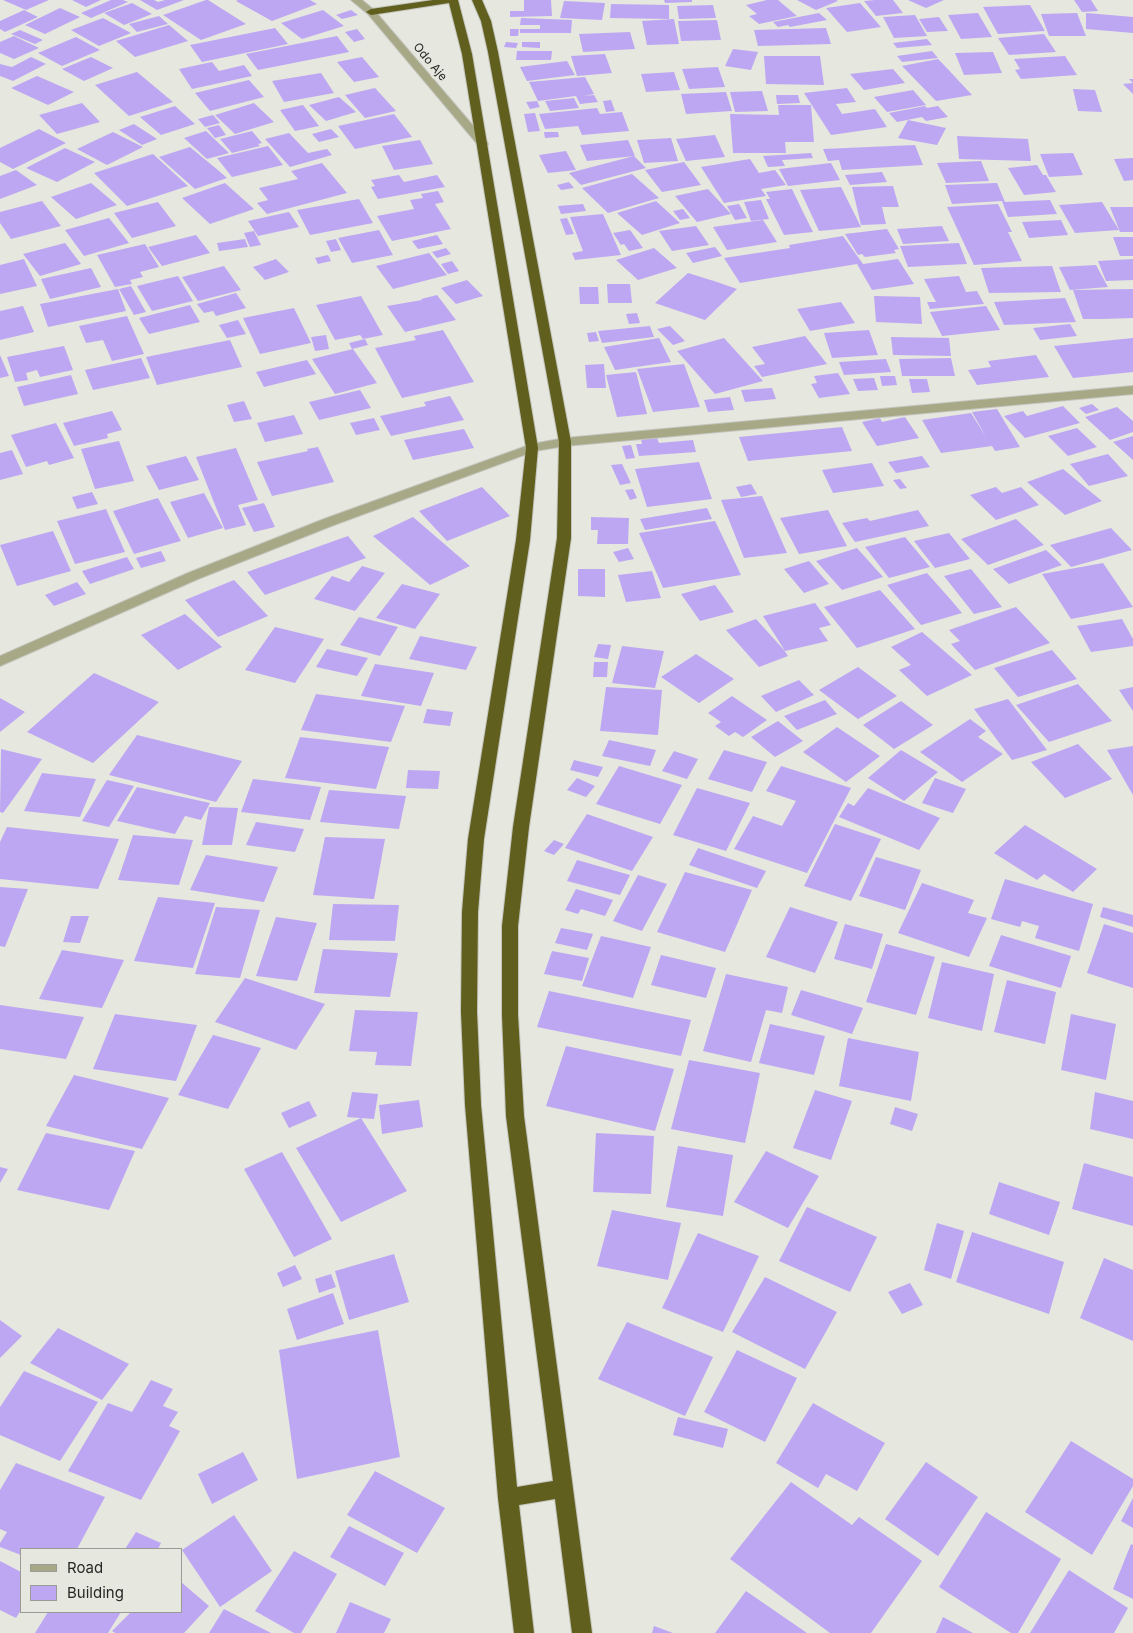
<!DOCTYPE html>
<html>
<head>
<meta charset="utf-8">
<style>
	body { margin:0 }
	#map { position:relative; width:1133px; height:1633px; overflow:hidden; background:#e6e7df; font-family:Inter,sans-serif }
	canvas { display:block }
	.legend { position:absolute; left:20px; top:1548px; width:162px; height:65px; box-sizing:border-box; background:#e6e7df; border:1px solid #9a9b95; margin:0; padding:6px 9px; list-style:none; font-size:15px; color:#272825 }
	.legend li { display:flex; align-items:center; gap:10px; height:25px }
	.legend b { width:25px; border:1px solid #9a9b95 }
</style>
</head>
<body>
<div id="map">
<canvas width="1133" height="1633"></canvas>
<ul class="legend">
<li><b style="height:6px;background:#a7a885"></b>Road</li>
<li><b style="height:14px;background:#bda7f2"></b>Building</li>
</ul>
</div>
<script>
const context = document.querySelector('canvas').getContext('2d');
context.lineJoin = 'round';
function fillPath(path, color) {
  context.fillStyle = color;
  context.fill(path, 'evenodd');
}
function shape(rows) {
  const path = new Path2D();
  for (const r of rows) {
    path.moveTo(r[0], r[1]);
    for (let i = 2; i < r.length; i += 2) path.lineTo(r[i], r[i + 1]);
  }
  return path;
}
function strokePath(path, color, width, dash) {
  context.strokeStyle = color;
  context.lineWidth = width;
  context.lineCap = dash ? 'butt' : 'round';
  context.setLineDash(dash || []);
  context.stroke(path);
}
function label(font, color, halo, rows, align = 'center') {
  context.font = font + ' Inter,sans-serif';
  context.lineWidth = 5;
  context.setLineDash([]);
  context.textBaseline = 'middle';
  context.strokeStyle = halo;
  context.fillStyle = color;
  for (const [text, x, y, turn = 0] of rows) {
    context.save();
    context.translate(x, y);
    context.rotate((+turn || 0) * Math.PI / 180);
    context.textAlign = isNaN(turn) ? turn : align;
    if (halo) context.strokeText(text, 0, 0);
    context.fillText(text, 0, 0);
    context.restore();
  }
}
fillPath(shape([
	[3,0,49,0,26,10],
	[72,0,101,0,86,7],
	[111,0,123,0,128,2,91,18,81,13],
	[140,0,154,0,158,2,165,0,184,0,157,10],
	[206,0,208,0,246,24,201,40,163,15],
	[238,0,310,0,317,4,272,21,236,1],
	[524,0,551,0,552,16,510,17,510,11,524,11],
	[664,0,692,0,692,2,665,3],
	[767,0,778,0,797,16,759,24,749,16,757,14,746,5],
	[797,0,836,0,838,1,816,10],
	[875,0,893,0,903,13,876,16,864,1],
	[908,0,944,0,926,8],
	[1074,0,1091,0,1098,11,1082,12],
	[564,1,605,3,602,20,560,18],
	[132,3,152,14,124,25,104,13],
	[860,3,881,27,847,32,826,8],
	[611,4,669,5,669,19,610,18],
	[713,5,716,18,679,19,677,6],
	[1030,5,1045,31,998,34,983,7],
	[60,8,80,17,45,34,25,25],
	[24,10,38,17,5,32,0,29,0,21],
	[323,10,344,26,302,39,281,23],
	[351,10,358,15,342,19,336,15],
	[819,13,827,20,790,27,788,25,778,27,773,22],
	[978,13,992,37,961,39,948,15],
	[1077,13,1086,36,1049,36,1041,14],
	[1086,13,1133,17,1133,33,1086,29],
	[915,15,927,36,894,38,883,17],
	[159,16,168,24,137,32,129,24],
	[939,17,948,31,927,32,919,19],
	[103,18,131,33,99,46,71,30],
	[521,18,572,20,571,33,520,33,520,29,540,29,540,25,520,25],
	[674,19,679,44,647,45,642,21],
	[717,20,721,40,681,41,678,21],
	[169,25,188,41,135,57,116,41],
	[275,28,288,44,202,62,190,45],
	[826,28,831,44,758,46,754,30],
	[357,29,365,39,354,42,345,32],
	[510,29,519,29,518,36,510,36],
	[20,30,43,40,35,44,11,34],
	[630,32,635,49,583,52,579,34],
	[1044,34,1056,52,1009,55,998,38],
	[14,36,39,48,14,59,0,53,0,42],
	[337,36,349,52,258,70,246,54],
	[76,37,100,50,62,66,38,53],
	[927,39,932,45,897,48,893,43],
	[506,42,518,43,516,48,504,47],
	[522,42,540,42,540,48,522,47],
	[733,49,758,52,751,70,725,66],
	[517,51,552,51,551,60,516,60],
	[932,51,938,58,902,62,897,56],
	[993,52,1002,73,964,75,955,53],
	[605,54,612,73,577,76,571,56],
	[764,56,820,56,824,85,766,84],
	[1065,56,1077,75,1021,79,1015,70,1020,69,1014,59],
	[31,57,46,64,13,81,0,76,0,64,12,67],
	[91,57,113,68,84,81,62,69],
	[362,57,379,77,354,82,337,62],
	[938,59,943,64,972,95,936,101,902,66],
	[567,61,575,75,527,81,520,67],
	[212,62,219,71,244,65,252,76,192,89,179,69],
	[718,67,725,87,689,89,682,69],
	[893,69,905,83,864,90,850,74],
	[137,72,173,102,129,116,95,85],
	[674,72,680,90,646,92,641,74],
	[321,73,334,93,284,102,272,81],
	[37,76,74,92,48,105,11,88],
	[585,77,594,94,584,96,594,95,598,102,580,104,576,96,538,101,529,82],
	[1129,79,1133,79,1133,94,1123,84,1133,83],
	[249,80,264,97,210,111,195,93],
	[375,88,396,111,365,118,345,95],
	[847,88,856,102,836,104,842,114,875,109,887,127,831,135,804,93],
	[1073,89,1095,90,1102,112,1078,111],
	[913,90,926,105,887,112,874,97],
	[762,91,768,111,735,112,730,92],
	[726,92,732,111,686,114,681,94],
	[776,95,798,95,800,103,777,104],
	[339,97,356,112,326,121,309,105],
	[574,98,579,108,550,111,545,101],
	[611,100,615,111,606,112,603,101],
	[537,101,540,107,530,109,526,102],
	[82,103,100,122,57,134,39,115],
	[254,103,274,122,235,134,215,115],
	[303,105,319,126,295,131,280,110],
	[778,105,811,105,814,142,785,142,786,153,733,153,730,114,779,115],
	[175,106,195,124,161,135,140,117],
	[925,106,927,108,938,106,948,117,926,121,922,117,897,122,889,113],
	[597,108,600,114,622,112,629,131,582,135,578,126,545,129,539,114],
	[535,113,540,131,528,132,524,114],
	[394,114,412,137,355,149,338,126],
	[213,115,220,123,205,127,198,119],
	[908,120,946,128,937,145,898,138],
	[134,124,157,139,142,145,119,130],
	[219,125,226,135,215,138,207,128],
	[39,129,66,143,13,169,0,162,0,148],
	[331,129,339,137,319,142,312,134],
	[206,131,229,153,207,159,184,138],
	[252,131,262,143,258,144,260,146,232,153,220,139],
	[113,132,143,147,107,165,77,149],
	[544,132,558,132,559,137,545,138],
	[289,133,308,153,327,149,332,155,290,167,265,139],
	[715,135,725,157,686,161,676,139],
	[957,136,1028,139,1031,161,959,159],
	[671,138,678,161,644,163,637,140],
	[420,140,433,164,394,170,382,146],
	[628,140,635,156,587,161,580,145],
	[915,145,923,165,842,170,839,160,828,161,823,149],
	[268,146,283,165,232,177,217,158],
	[190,147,219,171,227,178,195,189,159,157],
	[65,148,95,162,57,182,26,168],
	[566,151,576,170,548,173,539,155],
	[811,153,813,158,782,160,785,166,768,167,763,156],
	[1073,153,1083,175,1049,177,1040,154],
	[153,154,188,186,127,206,94,173],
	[634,156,646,168,581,185,569,173],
	[1133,158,1133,180,1124,181,1114,159],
	[750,159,759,173,775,170,786,185,761,189,766,196,724,203,701,167],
	[981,161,989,181,946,183,937,163],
	[684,162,701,185,662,192,645,170],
	[322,163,347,193,267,214,257,203,268,200,259,188,298,179,291,171],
	[831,163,840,180,788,186,779,169],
	[1037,165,1043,175,1046,175,1056,192,1024,195,1008,168],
	[16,170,37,185,0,199,0,176],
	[882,172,887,182,850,185,845,175],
	[632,174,659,198,608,213,582,188],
	[399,175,404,182,437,175,445,187,378,199,371,187,375,186,371,180],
	[569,182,574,188,561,190,557,185],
	[91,183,117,205,76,219,51,197],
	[225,183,254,209,210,224,182,198],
	[997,183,1005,202,1050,200,1057,214,1008,217,1002,201,952,204,945,185],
	[893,186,899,207,882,207,886,224,861,225,852,187],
	[841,187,861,227,819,231,800,190],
	[708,189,731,214,697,222,675,196],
	[792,189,804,214,813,232,784,235,766,199,770,199,766,192],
	[438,191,444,202,435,204,451,229,392,241,377,216,414,209,410,200,423,198,421,194],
	[359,199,373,223,310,235,297,210],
	[761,200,769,219,751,221,744,202],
	[42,201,61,226,11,239,0,223,0,212],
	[656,201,680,223,642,235,617,213],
	[158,202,176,226,132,238,114,213],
	[1102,202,1119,230,1075,233,1059,205],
	[583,204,586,211,561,214,558,206],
	[739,204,747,218,735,220,727,206],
	[998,204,1012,232,1008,232,1022,261,974,265,947,207],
	[1110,207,1133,207,1133,232,1120,232],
	[683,209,690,218,680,220,673,211],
	[289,212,299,227,258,236,248,221],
	[603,214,621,255,575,260,572,253,583,251,570,217],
	[109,218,129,243,84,256,65,230],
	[567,218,574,234,566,235,560,219],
	[763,220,777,242,727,250,713,227],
	[1061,220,1068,235,1029,238,1022,222],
	[696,226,709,245,672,251,659,231],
	[942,226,949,241,903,244,897,229],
	[887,229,899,249,894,250,896,253,865,257,862,254,858,255,845,234],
	[379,230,393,255,352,263,338,238],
	[630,230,643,248,629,251,624,244,621,245,613,233],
	[254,231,261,245,250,247,244,233],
	[196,235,210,253,162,266,148,247],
	[437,235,443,244,418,249,412,241],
	[843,236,863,264,898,259,914,284,872,290,857,264,740,283,724,258,790,248,789,245],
	[1113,237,1133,237,1133,256,1120,256],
	[245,239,248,247,219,251,217,243],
	[336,239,341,250,331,252,326,241],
	[65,243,81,264,40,276,23,254],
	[959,243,967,264,908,267,900,246],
	[145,244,159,267,140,272,143,277,130,280,132,284,115,287,97,255],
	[715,247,722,256,693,263,686,253],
	[446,248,451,254,437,258,432,252],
	[654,248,677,268,638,280,616,260],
	[429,253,447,275,393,289,376,266],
	[328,255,331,261,318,264,315,258],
	[24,259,37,286,0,294,0,265],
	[276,259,289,272,265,280,253,267],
	[1133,259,1133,280,1106,281,1098,261],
	[452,261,459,271,448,274,441,264],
	[1096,265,1108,287,1070,290,1059,267],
	[224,266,241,290,198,301,182,277],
	[1052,266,1061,292,989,293,981,268],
	[91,268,101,287,50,299,41,279],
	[688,273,717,282,737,289,705,320,655,303],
	[178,276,193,301,152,311,137,286],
	[959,276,966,292,977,291,984,304,930,309,927,302,936,302,924,279],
	[467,280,483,296,456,304,441,288],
	[607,284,630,284,632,303,608,303],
	[131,286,146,312,134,315,119,289],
	[579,287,598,287,599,304,580,304],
	[118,289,126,311,48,327,40,304],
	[1133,289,1133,318,1102,319,1083,319,1073,290],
	[236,293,246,308,216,316,213,311,204,313,197,304],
	[437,295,456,320,405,332,387,306,422,300,421,299],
	[361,296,383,335,363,339,360,335,335,340,316,305],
	[874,296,920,297,922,324,876,322],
	[1065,298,1076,322,1004,325,994,302],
	[841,302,855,323,810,331,797,309],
	[190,305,200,322,149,334,139,318],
	[23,306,34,332,0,340,0,311],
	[986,306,1000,330,942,336,930,312],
	[294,308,311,343,260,354,243,318],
	[637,313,640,323,629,324,626,314],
	[127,316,144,354,112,361,103,340,86,343,79,326],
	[238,320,246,334,227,338,219,325],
	[1070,324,1077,336,1040,340,1033,328],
	[650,326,654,337,602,343,598,331],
	[670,326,685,341,673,345,657,329],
	[443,330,474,382,402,398,375,348,416,340,414,336],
	[869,330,878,355,832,358,824,333],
	[596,332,599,341,589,342,587,333],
	[326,335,329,349,315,351,311,337],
	[805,336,827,364,762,377,754,366,765,364,752,347],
	[891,337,949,338,951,356,893,355],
	[659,338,671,362,615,370,604,347],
	[724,338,763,381,715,394,677,351],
	[1133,338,1133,372,1073,378,1054,346],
	[365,339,368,345,352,349,349,343],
	[230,340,242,367,157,385,146,357],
	[64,346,73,370,40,377,37,370,26,373,28,380,15,382,7,357],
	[353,349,377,383,335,394,312,359],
	[0,355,9,376,0,378],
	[1036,355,1049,377,977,385,968,370,991,367,988,361],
	[141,358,150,378,93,390,85,370],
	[951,358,955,376,902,376,899,359],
	[886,359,891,372,844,375,839,362],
	[307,360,316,374,264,387,256,372],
	[604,364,606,388,587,388,585,365],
	[684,364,700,407,653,412,637,369],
	[636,372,647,414,617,417,606,375],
	[838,373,850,394,819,398,811,384,817,383,814,376],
	[71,375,78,394,24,406,17,387],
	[880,376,895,376,897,385,882,386],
	[874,378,878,390,858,391,853,379],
	[909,379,927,379,930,392,912,393],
	[772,388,776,399,745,402,741,390],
	[360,390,371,408,319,420,309,402],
	[450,396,464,420,391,436,380,416,426,406,424,402],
	[730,397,734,410,708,412,704,400],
	[244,401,252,419,234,422,227,405],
	[1092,404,1099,410,1086,414,1079,408],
	[1063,406,1080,423,1025,438,1004,416,1023,411,1027,416],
	[1117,407,1133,421,1133,432,1110,440,1085,417],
	[997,409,1020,447,995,451,992,446,941,453,922,420,971,413,986,437,972,412],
	[112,411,122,430,107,434,108,438,74,446,63,423],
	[294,415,303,434,265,442,257,423],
	[905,417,919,438,877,446,862,422,880,418,882,422],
	[374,418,380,430,356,435,350,423],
	[56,423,74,458,49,465,47,461,26,467,11,435],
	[842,427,852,451,748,461,739,437],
	[1077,428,1097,447,1068,456,1048,436],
	[464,429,474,448,413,460,404,440],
	[1133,436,1133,460,1113,442],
	[657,438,659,443,693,440,696,452,639,456,636,444,642,444,641,439],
	[119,441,134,481,95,489,81,449],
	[631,445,635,458,626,459,622,446],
	[318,447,334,482,272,496,257,462,308,451,307,449],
	[236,448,258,500,238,505,246,525,225,530,196,457],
	[12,450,23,474,0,480,0,453],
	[1108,454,1128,476,1089,486,1070,464],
	[186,456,199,480,159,490,146,466],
	[922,456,930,467,896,473,888,462],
	[699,462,712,499,647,507,635,469],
	[872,463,884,486,833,493,822,470],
	[622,464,631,483,620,485,611,465],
	[1063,469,1086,488,1102,501,1065,515,1027,482],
	[900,479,907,488,900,489,893,480],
	[751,484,757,494,741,497,736,487],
	[482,487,510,516,447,541,419,511],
	[996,487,1002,493,1021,487,1039,505,996,520,970,495],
	[633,489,637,498,630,500,625,490],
	[92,492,98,504,77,509,72,497],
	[204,493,223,528,188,538,170,502],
	[762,496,787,553,744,558,721,500],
	[158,498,181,541,134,554,113,511],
	[264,503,275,527,254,532,242,508],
	[707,508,712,519,645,530,640,519],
	[106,509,125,552,75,564,57,521],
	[828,510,847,546,799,554,780,518],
	[918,510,929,526,855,542,842,523,867,518,870,521],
	[413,517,470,566,430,585,373,536],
	[591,517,629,518,628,544,597,544,598,530,591,530],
	[1016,519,1044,545,988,565,961,539],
	[715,521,741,575,663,588,639,533],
	[1111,528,1132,550,1071,567,1050,545],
	[53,531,71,571,17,586,0,545],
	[949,533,970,559,935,568,914,541],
	[348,536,366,558,265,595,247,572],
	[905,537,930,567,889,578,865,547],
	[628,548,634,559,619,562,613,552],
	[857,548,883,577,842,590,816,561],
	[1046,550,1062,565,1009,584,993,569],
	[161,551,166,561,141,568,136,558],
	[127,557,134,569,90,584,82,571],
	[809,561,829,584,804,593,784,569],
	[1103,563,1133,607,1071,619,1042,574],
	[362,566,385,573,355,611,314,599,332,576,349,582],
	[578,569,605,569,605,597,578,596],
	[971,569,1002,607,974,614,944,576],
	[652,571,661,598,626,602,618,575],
	[927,573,951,600,962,613,921,625,887,585],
	[234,580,268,616,218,637,185,600],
	[77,582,86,594,54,606,45,595],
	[402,584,440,594,415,629,376,618],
	[715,585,734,612,700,621,681,594],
	[880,590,915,629,857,648,824,607],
	[815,603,831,625,819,628,828,641,785,651,763,616],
	[1016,607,1050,643,975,670,951,644,960,641,949,630],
	[185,614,222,647,178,670,141,635],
	[359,617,398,627,380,656,340,645],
	[756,619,784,650,788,656,759,667,726,630],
	[1122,619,1133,639,1133,646,1091,652,1077,626],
	[275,627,324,639,295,683,245,670],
	[922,632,972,675,927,696,899,670,911,665,891,647],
	[420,636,477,647,466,670,409,659],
	[598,644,611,645,608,659,594,657],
	[622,646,664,651,655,688,612,683],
	[327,649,368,658,357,676,316,667],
	[1052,650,1077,679,1018,697,994,668],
	[696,654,734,679,699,703,661,677],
	[594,662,608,662,607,677,593,677],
	[375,664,434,673,421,706,361,696],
	[858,667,897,696,858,719,819,690],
	[94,673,159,702,93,763,27,732],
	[799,680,814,695,776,712,761,696],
	[1078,684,1112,721,1049,742,1016,705],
	[606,687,662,690,658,735,600,731],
	[1133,687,1133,711,1119,690],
	[316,694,405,706,391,742,301,730],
	[732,696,767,720,743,737,735,732,729,736,715,726,721,722,708,713],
	[0,698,25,712,0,732],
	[1008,699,1047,750,1012,760,974,709],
	[825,700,837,714,797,730,784,716],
	[901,701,933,725,894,749,863,725],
	[427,709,453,712,450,726,423,723],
	[970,719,986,731,978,737,1003,754,962,782,920,752],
	[778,721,803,741,775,757,751,737],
	[837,727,880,756,846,782,803,752],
	[137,735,242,761,216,802,109,775],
	[300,737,389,747,376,789,285,778],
	[609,740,656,750,650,766,602,756],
	[1078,744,1112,779,1065,798,1031,762],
	[1133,746,1133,795,1107,750],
	[1,749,42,759,3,813,0,812],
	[724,750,767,762,752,792,708,779],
	[901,750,938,772,904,801,868,778],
	[674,751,698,759,687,779,662,771],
	[574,760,603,767,598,777,570,770],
	[619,766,682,785,660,824,596,804],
	[781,766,851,788,807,873,734,849,753,816,782,826,796,801,766,791],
	[408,770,440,771,438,789,406,788],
	[42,773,96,779,80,817,24,811],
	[577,778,595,786,586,797,567,790],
	[935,778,966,789,953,813,922,803],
	[253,779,321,787,310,820,241,812],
	[107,780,134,786,109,827,82,821],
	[137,787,210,803,201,820,185,816,175,834,117,821],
	[697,788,750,803,726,851,673,835],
	[868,788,940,818,919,850,839,817,848,803,854,806],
	[329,790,406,796,399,829,320,822],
	[209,807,238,808,232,845,202,845],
	[587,814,653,837,632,871,565,848],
	[256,822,304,829,295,852,246,845],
	[835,824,881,839,851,901,804,886],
	[1025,825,1097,869,1073,892,1044,874,1037,880,994,853],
	[7,827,119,839,98,889,0,879,0,842],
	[133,835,193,840,179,885,118,880],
	[325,837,385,839,374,899,313,895],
	[554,840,564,844,554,855,544,851],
	[698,848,766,871,757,888,689,865],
	[206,855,278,867,264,902,190,890],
	[876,857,921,870,905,910,859,896],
	[577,860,630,875,620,895,567,881],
	[685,872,752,890,725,952,657,932],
	[638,875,667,884,642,931,613,921],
	[1005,879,1093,904,1079,951,1035,938,1039,926,1022,921,1020,927,991,919],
	[922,883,974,900,968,913,987,918,969,957,898,933],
	[0,887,28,889,5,947,0,946],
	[576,889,613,900,605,916,581,909,578,914,565,910],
	[158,897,215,903,193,968,134,961],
	[333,904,399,905,395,941,329,940],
	[216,907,260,910,240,978,195,974],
	[790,907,838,922,815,973,766,957],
	[1103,907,1133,915,1133,927,1100,917],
	[71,916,89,916,80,943,63,942],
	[276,917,317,923,297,981,256,976],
	[845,924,883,934,872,969,834,959],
	[1104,924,1133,933,1133,988,1087,973],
	[561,928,593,934,587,950,555,943],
	[1001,935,1071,956,1061,988,989,966],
	[601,936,651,947,633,998,582,986],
	[886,944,935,957,916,1015,866,1002],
	[323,949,398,953,390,997,314,993],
	[62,950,124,960,102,1008,39,999],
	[552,951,589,958,582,981,544,974],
	[661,955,716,968,706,998,651,985],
	[942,962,994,974,982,1031,928,1018],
	[726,974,788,987,782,1013,766,1010,751,1062,703,1051],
	[245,978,325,1004,296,1050,215,1022],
	[1007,980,1056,992,1045,1044,994,1032],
	[801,990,863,1008,852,1034,791,1015],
	[549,991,691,1020,681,1056,537,1027],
	[0,1005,84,1017,66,1059,0,1049],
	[355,1010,418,1012,411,1066,375,1065,377,1052,349,1051],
	[115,1014,197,1025,176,1081,93,1069],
	[1071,1014,1116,1024,1106,1080,1061,1070],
	[770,1024,825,1036,814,1075,759,1063],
	[213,1035,261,1048,228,1109,178,1095],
	[848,1038,919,1052,911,1101,839,1086],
	[566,1046,674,1069,655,1131,546,1106],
	[689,1060,760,1073,745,1143,671,1129],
	[74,1075,169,1098,142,1149,46,1126],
	[815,1090,852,1101,831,1160,793,1148],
	[352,1092,378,1094,374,1119,347,1117],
	[1095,1092,1133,1101,1133,1139,1090,1129],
	[419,1100,423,1127,382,1134,379,1105],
	[309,1101,317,1116,289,1128,281,1113],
	[895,1107,918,1114,912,1131,890,1124],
	[361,1118,407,1191,341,1222,296,1148],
	[46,1133,135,1151,109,1210,17,1190],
	[596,1133,654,1136,651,1194,593,1192],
	[678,1146,733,1155,723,1216,666,1207],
	[766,1151,819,1176,788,1228,734,1202],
	[282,1152,332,1239,294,1257,244,1169],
	[1084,1163,1133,1177,1133,1226,1072,1209],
	[0,1167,8,1169,0,1183],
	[999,1182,1060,1202,1049,1235,989,1214],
	[807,1207,877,1237,850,1292,779,1261],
	[612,1210,681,1223,668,1280,597,1266],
	[937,1223,964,1231,951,1279,924,1270],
	[972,1232,1064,1262,1049,1314,956,1282],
	[698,1233,759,1256,723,1332,662,1308],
	[394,1254,409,1302,349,1320,335,1271],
	[1104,1258,1133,1270,1133,1341,1080,1318],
	[295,1265,302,1279,283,1287,277,1273],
	[331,1274,336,1287,319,1293,315,1279],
	[765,1277,837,1312,805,1369,732,1332],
	[910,1283,923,1305,902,1314,888,1292],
	[333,1293,344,1324,297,1340,287,1309],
	[0,1320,22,1336,0,1358],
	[627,1322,713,1357,685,1416,598,1379],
	[58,1328,129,1364,102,1400,30,1363],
	[378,1330,400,1457,297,1479,279,1350],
	[737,1350,797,1378,765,1442,704,1412],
	[24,1371,98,1402,60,1461,0,1435,0,1407],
	[151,1380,173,1389,163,1406,178,1412,169,1426,180,1431,141,1500,68,1471,108,1403,132,1412],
	[813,1403,885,1443,857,1491,826,1474,818,1488,776,1463],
	[678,1417,728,1429,723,1448,673,1435],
	[1071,1441,1133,1479,1133,1486,1092,1555,1025,1512],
	[243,1452,258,1480,212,1504,198,1474],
	[926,1462,978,1497,938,1556,885,1519],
	[16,1463,105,1497,77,1549,21,1549,21,1555,0,1547,0,1543,7,1532,0,1529,0,1490],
	[375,1471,445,1508,417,1553,347,1515],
	[791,1482,852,1525,859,1517,922,1561,871,1633,830,1633,730,1559],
	[1133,1498,1133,1528,1121,1521],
	[986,1512,1061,1559,1018,1633,1011,1633,939,1587],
	[234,1515,272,1571,220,1607,182,1550],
	[349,1526,404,1553,385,1586,330,1557],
	[136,1532,161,1543,158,1549,125,1549],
	[1131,1544,1133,1545,1133,1599,1113,1589],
	[294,1551,337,1574,301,1633,294,1633,255,1611],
	[0,1561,21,1572,21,1610,16,1618,0,1610],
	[1069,1570,1128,1608,1114,1633,1030,1633],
	[181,1582,209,1606,184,1633,115,1633,112,1631,131,1612,181,1612],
	[746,1591,807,1633,715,1633],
	[350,1602,391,1619,384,1633,336,1633],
	[224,1609,271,1633,209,1633],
	[48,1612,121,1612,108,1633,35,1633],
	[943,1617,973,1633,936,1633],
	[654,1626,673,1633,652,1633]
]), '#bda7f2');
const minor = shape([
	[351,0,362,0,374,10,487,142,488,144,487,146,479,146,368,14,351,0],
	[1133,386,1133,394,565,446,535,451,334,525,198,579,0,666,0,656,188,573,324,519,532,444,565,438,1133,386]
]);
const highway = shape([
	[433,0,458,0,472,54,538,448,530,540,484,839,478,912,477,1012,481,1105,517,1487,553,1481,506,1116,502,1015,502,926,513,827,557,538,559,442,488,52,481,21,472,0,482,0,491,21,498,52,571,442,571,538,529,827,518,926,518,1015,524,1116,592,1633,572,1633,555,1499,519,1505,534,1633,514,1633,498,1498,465,1105,461,1012,462,912,468,839,516,540,526,448,462,54,449,3,371,15,366,12,371,9,433,0]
]);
strokePath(minor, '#c4c5be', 2);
strokePath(highway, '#c4c5be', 2);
fillPath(minor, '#a7a885');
fillPath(highway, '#605f1d');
label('12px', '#272825', '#e6e7df', [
	["Odo Aje",430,62,50]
]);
</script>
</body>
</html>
